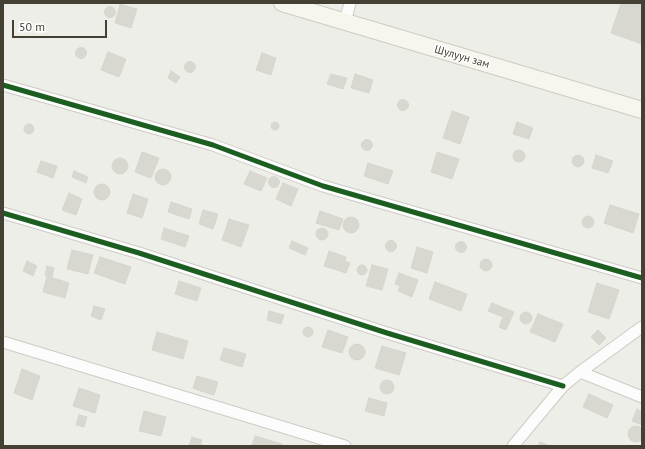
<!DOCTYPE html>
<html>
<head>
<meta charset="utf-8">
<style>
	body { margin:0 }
	#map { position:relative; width:645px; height:449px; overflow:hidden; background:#eeeee8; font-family:"PT Sans",sans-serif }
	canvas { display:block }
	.frame { position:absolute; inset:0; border:4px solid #444034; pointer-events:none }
	.scale { position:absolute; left:12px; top:20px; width:95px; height:18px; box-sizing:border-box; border:2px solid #444034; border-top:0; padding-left:5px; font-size:12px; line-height:14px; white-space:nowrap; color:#444034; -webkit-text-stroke:3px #fff; paint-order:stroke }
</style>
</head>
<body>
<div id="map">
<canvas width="645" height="449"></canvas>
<div class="frame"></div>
<div class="scale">50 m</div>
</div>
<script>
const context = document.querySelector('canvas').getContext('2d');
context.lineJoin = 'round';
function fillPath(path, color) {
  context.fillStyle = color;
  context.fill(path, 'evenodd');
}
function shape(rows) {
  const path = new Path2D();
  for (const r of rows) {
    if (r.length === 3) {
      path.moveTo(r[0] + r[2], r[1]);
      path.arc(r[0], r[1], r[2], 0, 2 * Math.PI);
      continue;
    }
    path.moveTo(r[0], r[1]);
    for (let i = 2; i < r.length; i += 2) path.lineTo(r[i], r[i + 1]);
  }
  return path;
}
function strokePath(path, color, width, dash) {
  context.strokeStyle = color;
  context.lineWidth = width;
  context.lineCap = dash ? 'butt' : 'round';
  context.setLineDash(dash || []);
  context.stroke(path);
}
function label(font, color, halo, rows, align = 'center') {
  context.font = font + ' "PT Sans",sans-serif';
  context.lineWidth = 3;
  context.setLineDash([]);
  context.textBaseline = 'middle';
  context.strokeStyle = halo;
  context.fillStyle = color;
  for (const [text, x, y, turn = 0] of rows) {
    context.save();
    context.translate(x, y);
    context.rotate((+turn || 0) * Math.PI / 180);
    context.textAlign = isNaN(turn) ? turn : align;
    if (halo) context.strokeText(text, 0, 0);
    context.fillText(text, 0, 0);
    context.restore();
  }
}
const building = shape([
	[621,3,642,3,642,44,611,33,621,3],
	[120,4,137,9,131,28,115,23,120,4],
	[110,12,5.5],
	[81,53,5.5],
	[108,52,126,59,119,77,101,70,108,52],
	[262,53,276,58,271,75,256,70,262,53],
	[190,67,5.5],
	[171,71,180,77,176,83,168,78,171,71],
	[331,74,347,78,343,89,327,84,331,74],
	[355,74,373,80,369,93,351,88,355,74],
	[403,105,5.5],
	[452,111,469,117,460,144,443,138,452,111],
	[275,126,4],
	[517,122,533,128,529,139,513,134,517,122],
	[29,129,5],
	[367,145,5.5],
	[519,156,6],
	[142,152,159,158,151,178,135,172,142,152],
	[437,152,459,159,452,179,431,172,437,152],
	[578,161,6],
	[596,155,613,161,608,173,592,168,596,155],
	[120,166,8],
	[41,161,57,166,53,178,37,172,41,161],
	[368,163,393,171,388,184,364,176,368,163],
	[163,177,8],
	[74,171,88,177,86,183,72,177,74,171],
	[250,171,267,178,261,191,244,184,250,171],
	[274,182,5.5],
	[283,183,298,189,291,206,276,199,283,183],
	[102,192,8],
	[69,193,82,199,76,215,62,210,69,193],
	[133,194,148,199,142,218,127,213,133,194],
	[171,202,192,209,189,219,168,212,171,202],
	[610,205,639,214,633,233,604,223,610,205],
	[203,210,218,214,213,229,199,224,203,210],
	[320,211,343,219,339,230,316,223,320,211],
	[588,222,6],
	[351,225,8],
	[229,219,249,225,241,247,222,240,229,219],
	[164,228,189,236,185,247,161,239,164,228],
	[322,234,6],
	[391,246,5.5],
	[292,241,308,248,305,255,289,248,292,241],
	[461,247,5.5],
	[417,247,433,252,427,273,411,268,417,247],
	[72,250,93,255,88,274,67,269,72,250],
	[329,251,346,257,345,261,350,263,346,273,324,266,329,251],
	[100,257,131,267,125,284,94,273,100,257],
	[486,265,6],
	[27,261,37,266,33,276,23,271,27,261],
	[372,265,388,269,382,290,366,286,372,265],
	[362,270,5],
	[47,266,54,268,52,277,45,275,47,266],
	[399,273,418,280,412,297,398,291,400,286,395,284,399,273],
	[47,276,69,283,65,298,43,292,47,276],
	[179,281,201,288,197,301,175,294,179,281],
	[435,282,467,294,461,311,429,299,435,282],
	[597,283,619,290,609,319,588,312,597,283],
	[492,303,514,312,506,330,499,327,503,317,488,311,492,303],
	[94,306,105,309,101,320,91,316,94,306],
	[269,311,284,315,281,324,267,320,269,311],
	[526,318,6],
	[538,314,563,324,555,342,530,332,538,314],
	[308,332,5],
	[328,330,348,337,342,353,322,347,328,330],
	[598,330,606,338,599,345,591,337,598,330],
	[157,332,188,341,183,359,152,350,157,332],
	[357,352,8],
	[382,346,406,353,399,375,375,368,382,346],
	[224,348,246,354,242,367,220,360,224,348],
	[22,369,40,376,32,400,14,393,22,369],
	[197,376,207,379,203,392,193,388,197,376],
	[208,379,218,382,214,395,204,392,208,379],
	[387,387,7],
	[79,388,100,395,95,413,73,406,79,388],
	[589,394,613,405,607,418,583,407,589,394],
	[369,398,387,403,384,416,365,411,369,398],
	[637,409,642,412,642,425,632,421,637,409],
	[144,411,166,417,161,436,139,431,144,411],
	[79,415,87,417,84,427,76,425,79,415],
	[636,434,8],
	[255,436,282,444,282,446,252,446,255,436],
	[192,437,202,440,200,444,205,446,189,446,192,437],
	[540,442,550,446,538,446,540,442]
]);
fillPath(building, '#d8d7d0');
strokePath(building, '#d6d5ce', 1);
const street = shape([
	[345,22,350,3],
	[3,85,213,145,323,186,642,278],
	[3,213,139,253,387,333,563,386],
	[3,342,345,446],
	[580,372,642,397],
	[513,446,563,386,580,372,642,327]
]);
const secondary = shape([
	[282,3,642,110]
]);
strokePath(street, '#cccbc5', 13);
strokePath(secondary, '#ceccbf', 18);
strokePath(street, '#fcfcfc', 11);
strokePath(secondary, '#f6f5ee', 16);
strokePath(shape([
	[3,85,213,145,323,186,642,278],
	[3,213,139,253,387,333,563,386]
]), '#1b5e20', 5);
label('11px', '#444034', '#fff', [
	["Шулуун зам",462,57,16]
]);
</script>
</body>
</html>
